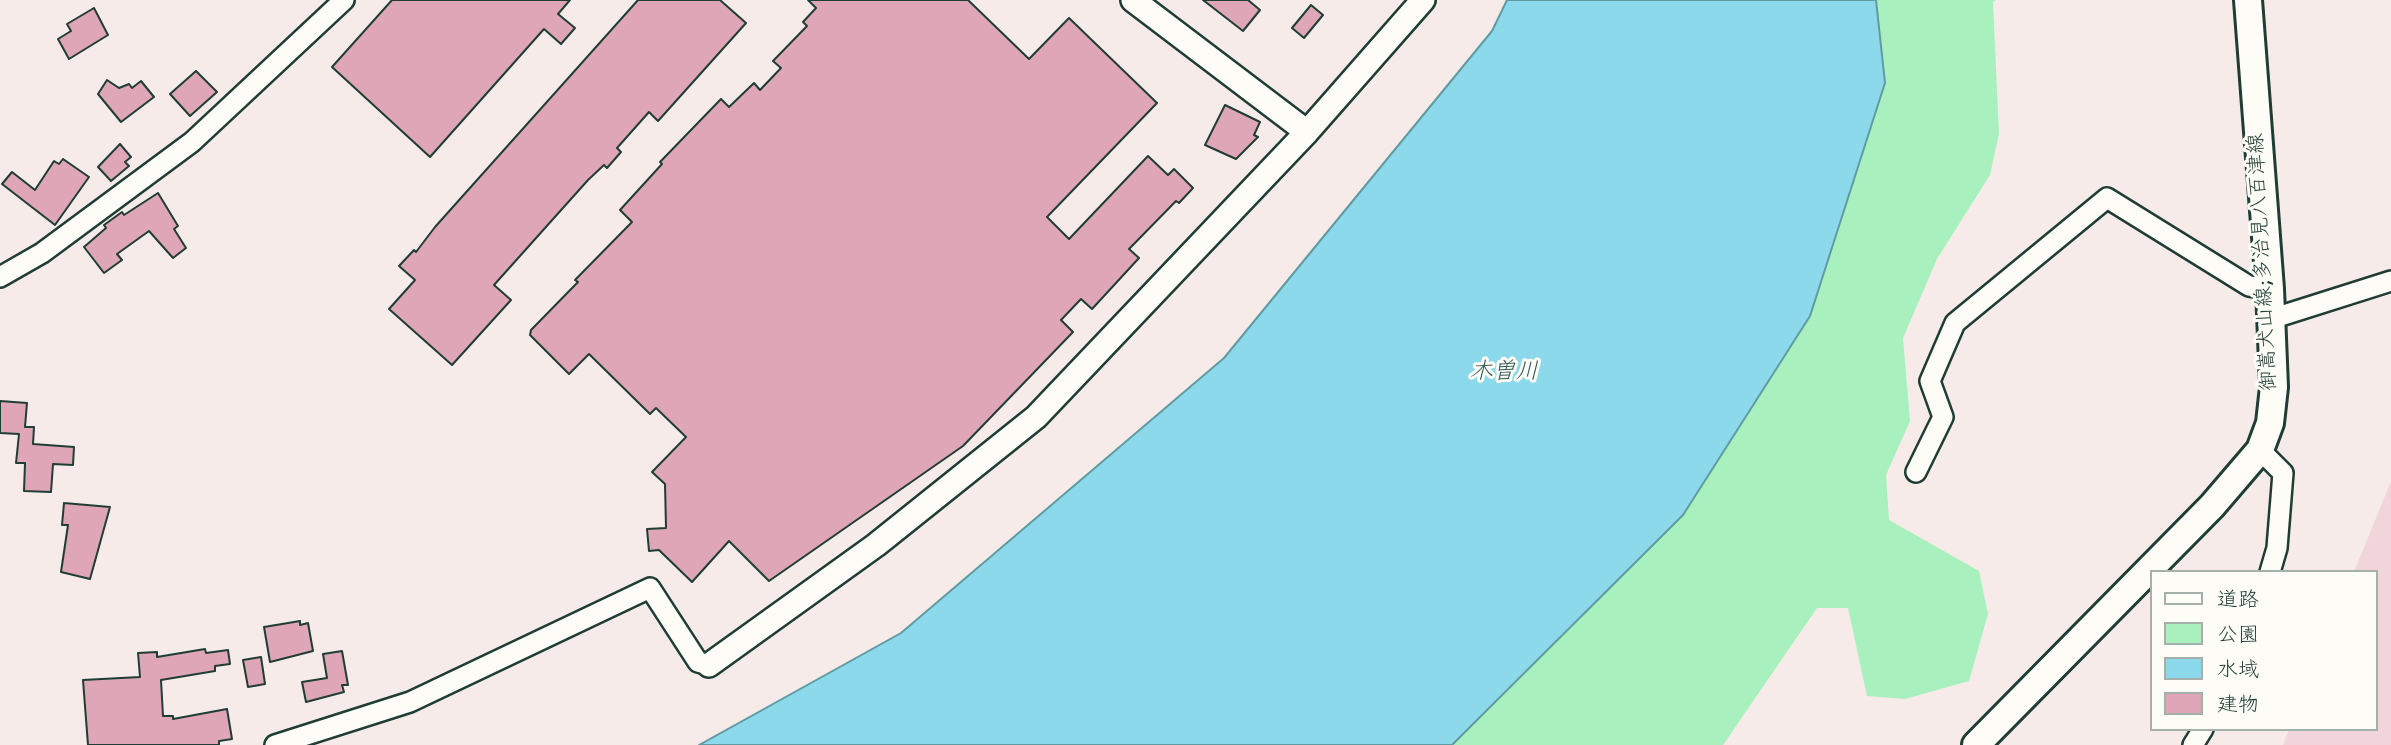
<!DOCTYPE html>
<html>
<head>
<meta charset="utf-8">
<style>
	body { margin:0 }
	#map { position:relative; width:2391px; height:745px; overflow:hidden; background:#f7ebea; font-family:"Gochi Hand","Klee One",sans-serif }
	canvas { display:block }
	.legend { position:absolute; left:2150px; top:570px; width:228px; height:161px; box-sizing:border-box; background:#fdfcf7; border:2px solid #a4b0a9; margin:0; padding:9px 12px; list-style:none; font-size:21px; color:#1f3d34 }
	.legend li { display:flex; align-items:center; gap:14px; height:35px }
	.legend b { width:35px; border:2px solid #a4b0a9 }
</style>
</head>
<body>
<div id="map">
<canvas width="2391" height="745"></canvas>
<ul class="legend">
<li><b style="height:9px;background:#fdfcf7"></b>道路</li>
<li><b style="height:19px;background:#a8f1be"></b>公園</li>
<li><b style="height:19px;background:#8cd9eb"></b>水域</li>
<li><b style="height:19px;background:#dfa6b8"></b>建物</li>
</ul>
</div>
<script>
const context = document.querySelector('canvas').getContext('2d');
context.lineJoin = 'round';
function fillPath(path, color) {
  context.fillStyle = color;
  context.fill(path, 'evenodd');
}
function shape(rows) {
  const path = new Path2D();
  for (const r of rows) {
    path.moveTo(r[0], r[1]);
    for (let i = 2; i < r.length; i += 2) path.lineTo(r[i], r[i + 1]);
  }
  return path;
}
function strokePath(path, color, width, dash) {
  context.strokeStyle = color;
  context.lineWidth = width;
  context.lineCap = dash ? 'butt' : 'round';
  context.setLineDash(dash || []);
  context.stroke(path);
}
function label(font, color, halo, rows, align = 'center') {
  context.font = font + ' "Gochi Hand","Klee One",sans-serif';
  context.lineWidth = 6;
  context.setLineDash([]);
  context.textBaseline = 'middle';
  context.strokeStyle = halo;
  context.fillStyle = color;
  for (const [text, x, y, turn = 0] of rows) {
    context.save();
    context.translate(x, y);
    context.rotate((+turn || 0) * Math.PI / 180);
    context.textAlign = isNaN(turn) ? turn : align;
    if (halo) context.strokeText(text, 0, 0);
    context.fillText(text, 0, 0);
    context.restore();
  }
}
fillPath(shape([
	[2391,481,2391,745,2283,745,2289,729,2375,729,2375,572,2354,572]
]), '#f0d6db');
fillPath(shape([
	[1876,0,1996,0,1993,2,1999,134,1990,175,1937,259,1903,338,1910,421,1886,475,1889,520,1979,571,1988,614,1969,681,1905,699,1867,696,1848,608,1817,608,1723,745,1452,745,1683,515,1885,83]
]), '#a8f1be');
const water = shape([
	[1507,0,1876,0,1885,83,1810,316,1683,515,1452,745,699,745,901,633,1224,358,1492,31,1507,0]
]);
fillPath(water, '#8cd9eb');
strokePath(water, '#609ba2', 2);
const building = shape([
	[392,0,570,0,558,14,575,28,561,44,544,29,430,157,332,67,392,0],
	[638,0,720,0,746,23,658,121,649,112,617,148,621,152,607,168,604,165,588,180,494,285,511,300,452,365,389,309,415,280,399,266,414,250,416,252,435,227,638,0],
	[808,0,968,0,1029,59,1069,18,1157,103,1047,217,1069,239,1148,156,1168,175,1174,169,1193,188,1179,203,1176,201,1129,249,1139,258,1092,309,1081,299,1061,320,1073,332,963,446,769,581,729,541,692,582,659,550,649,551,647,529,666,528,665,484,652,472,686,437,656,408,650,414,589,354,569,374,530,335,531,330,578,282,575,280,632,222,620,210,662,164,660,162,721,99,729,107,754,83,760,90,781,68,773,61,807,26,803,22,816,8,808,0],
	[1203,0,1248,0,1260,10,1243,31,1203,0],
	[1311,5,1323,15,1304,38,1292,28,1311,5],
	[94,8,108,35,69,59,58,39,71,31,67,24,94,8],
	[196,71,217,92,190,116,170,94,196,71],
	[107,80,119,88,129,84,132,88,141,81,154,97,121,122,98,94,107,80],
	[1225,105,1260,122,1254,135,1258,137,1236,159,1205,145,1225,105],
	[120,144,131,157,125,162,129,166,111,181,98,167,120,144],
	[63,159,89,177,55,225,2,184,12,172,35,190,54,161,59,164,63,159],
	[158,193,178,226,174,229,186,248,173,258,149,231,117,254,122,260,104,273,84,247,106,228,104,225,122,212,124,215,158,193],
	[0,401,27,403,25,427,34,427,33,444,74,447,73,465,53,464,51,492,24,491,25,463,16,463,19,434,0,433,0,401],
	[64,503,110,507,90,579,61,572,68,525,62,525,64,503],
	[300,621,300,625,308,623,313,651,270,662,264,627,300,621],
	[205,649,206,653,228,650,230,664,215,666,215,671,161,680,163,716,173,716,173,719,227,709,232,739,219,741,219,745,88,745,83,680,140,677,138,653,157,652,157,657,205,649],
	[342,651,348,685,342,685,344,692,306,702,302,682,327,678,323,654,342,651],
	[261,657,265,684,248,687,243,660,261,657]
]);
fillPath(building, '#dfa6b8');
strokePath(building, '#1f3d34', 2);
const minor = shape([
	[0,277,42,253,192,142,344,0],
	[2271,319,2391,281],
	[2260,450,2283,473,2277,548,2270,572],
	[1916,472,1943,417,1930,381,1955,323,2107,198,2249,286,2270,289],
	[275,745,410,702,650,588,698,662,709,665],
	[2193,745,2203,729]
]);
const tertiary = shape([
	[1133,0,1307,132],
	[709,665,876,545,1036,417,1307,132,1423,0]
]);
const secondary = shape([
	[1976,745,2212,506,2260,450,2270,423,2274,387,2270,289,2248,0]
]);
strokePath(minor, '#1f3d34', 24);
strokePath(tertiary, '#1f3d34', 28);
strokePath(secondary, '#1f3d34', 32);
strokePath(minor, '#fdfcf7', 19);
strokePath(tertiary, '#fdfcf7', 23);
strokePath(secondary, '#fdfcf7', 26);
label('21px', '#1f3d34', '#fdfcf7', [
	["御嵩犬山線;多治見八百津線",2265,262,-93]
]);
label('italic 23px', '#355c59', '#fdfcf7', [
	["木曽川",1504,374]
]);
</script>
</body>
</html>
